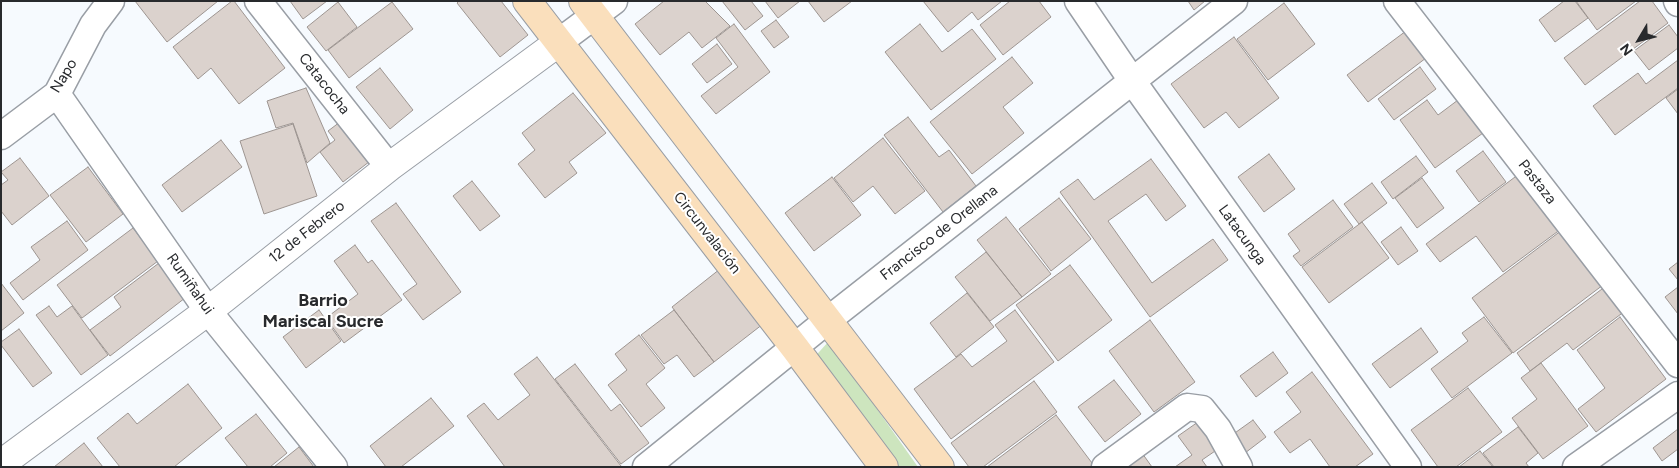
<!DOCTYPE html>
<html>
<head>
<meta charset="utf-8">
<style>
	body { margin:0 }
	#map { position:relative; width:1679px; height:468px; overflow:hidden; background:#f6fafe; font-family:Figtree,sans-serif }
	canvas { display:block }
	.frame { position:absolute; inset:0; border:2px solid #282a2d; pointer-events:none }
	.north { position:absolute; left:1614px; top:15px; width:50px; height:50px; -webkit-text-stroke:4px #fff; paint-order:stroke; rotate:233deg; font-size:14px; font-weight:700; line-height:20px; text-align:center; color:#282a2d }
	.north::after { content:''; display:block; margin:auto; width:18px; height:22px; background:#282a2d; clip-path:polygon(50% 0,100% 100%,50% 72%,0 100%) }
</style>
</head>
<body>
<div id="map">
<canvas width="1679" height="468"></canvas>
<div class="frame"></div>
<div class="north">N</div>
</div>
<script>
const context = document.querySelector('canvas').getContext('2d');
context.lineJoin = 'round';
function fillPath(path, color) {
  context.fillStyle = color;
  context.fill(path, 'evenodd');
}
function shape(rows) {
  const path = new Path2D();
  for (const r of rows) {
    path.moveTo(r[0], r[1]);
    for (let i = 2; i < r.length; i += 2) path.lineTo(r[i], r[i + 1]);
  }
  return path;
}
function strokePath(path, color, width, dash) {
  context.strokeStyle = color;
  context.lineWidth = width;
  context.lineCap = dash ? 'butt' : 'round';
  context.setLineDash(dash || []);
  context.stroke(path);
}
function label(font, color, halo, rows, align = 'center') {
  context.font = font + ' Figtree,sans-serif';
  context.lineWidth = 4;
  context.setLineDash([]);
  context.textBaseline = 'middle';
  context.strokeStyle = halo;
  context.fillStyle = color;
  for (const [text, x, y, turn = 0] of rows) {
    context.save();
    context.translate(x, y);
    context.rotate((+turn || 0) * Math.PI / 180);
    context.textAlign = isNaN(turn) ? turn : align;
    if (halo) context.strokeText(text, 0, 0);
    context.fillText(text, 0, 0);
    context.restore();
  }
}
fillPath(shape([
	[829,341,918,467,887,467,810,362]
]), '#cde5be');
const building = shape([
	[135,1,218,1,167,42,135,1],
	[232,1,234,1,285,68,239,104,211,68,198,79,173,47,232,1],
	[290,1,327,1,303,19,290,1],
	[459,1,501,1,528,35,500,57,457,3,459,1],
	[664,1,705,1,730,26,702,48,689,32,660,55,635,24,664,1],
	[722,1,751,1,763,16,745,30,722,1],
	[765,1,800,1,778,18,765,1],
	[808,1,852,1,824,22,808,1],
	[923,1,1002,1,978,20,972,12,948,32,923,1],
	[1010,1,1039,1,1051,17,1003,55,980,25,1010,1],
	[1188,1,1205,1,1194,10,1188,1],
	[1564,1,1575,1,1588,18,1555,42,1539,20,1564,1],
	[1576,1,1636,1,1597,30,1576,1],
	[1640,1,1652,1,1668,23,1585,85,1564,58,1640,1],
	[338,2,357,27,326,51,307,27,338,2],
	[392,2,413,29,349,78,328,50,392,2],
	[1284,3,1315,44,1268,80,1237,39,1284,3],
	[776,20,789,37,774,48,761,31,776,20],
	[734,24,770,72,716,114,701,96,738,67,716,38,734,24],
	[920,24,942,52,972,29,996,59,931,110,885,52,920,24],
	[1669,25,1678,37,1678,48,1649,70,1634,51,1669,25],
	[1406,31,1426,58,1368,102,1347,75,1406,31],
	[1234,37,1279,98,1239,128,1226,112,1204,128,1171,84,1234,37],
	[717,44,732,64,707,83,692,64,717,44],
	[1012,57,1033,83,1003,107,1024,133,972,174,930,122,1012,57],
	[1678,60,1678,88,1615,135,1593,106,1638,73,1646,84,1678,60],
	[1420,67,1436,89,1394,120,1378,99,1420,67],
	[380,68,413,110,390,129,356,87,380,68],
	[306,88,330,143,307,163,293,123,276,128,267,101,306,88],
	[1678,89,1678,114,1666,98,1678,89],
	[573,93,606,133,569,162,577,173,545,198,518,164,535,150,522,133,573,93],
	[1427,100,1438,115,1458,100,1483,133,1435,168,1400,120,1427,100],
	[908,117,939,157,949,150,976,186,943,212,884,135,908,117],
	[344,119,374,158,343,182,320,152,335,140,328,131,344,119],
	[293,124,317,196,264,214,240,141,293,124],
	[883,138,925,191,895,214,873,186,853,202,834,178,883,138],
	[221,140,242,167,182,212,162,185,221,140],
	[1483,151,1506,182,1479,202,1456,171,1483,151],
	[1269,154,1295,189,1264,212,1238,177,1269,154],
	[1416,156,1428,172,1393,199,1381,182,1416,156],
	[20,158,49,196,12,225,1,211,1,185,8,180,1,172,20,158],
	[1151,159,1186,206,1166,221,1146,194,1108,221,1152,283,1213,239,1228,260,1150,317,1060,192,1078,179,1094,200,1151,159],
	[88,167,123,214,86,242,50,195,88,167],
	[1519,174,1561,229,1503,272,1476,236,1440,262,1426,244,1519,174],
	[832,177,861,215,814,251,785,213,832,177],
	[1422,178,1444,208,1417,228,1395,198,1422,178],
	[472,181,500,216,480,231,453,196,472,181],
	[1372,183,1387,203,1359,224,1344,204,1372,183],
	[1059,198,1091,239,1051,271,1019,229,1059,198],
	[1333,200,1353,227,1301,266,1293,256,1300,251,1288,234,1333,200],
	[396,203,461,292,423,320,403,294,417,284,371,221,396,203],
	[1006,217,1051,274,1022,297,977,240,1006,217],
	[67,221,88,250,23,300,10,283,40,260,31,247,67,221],
	[1362,222,1389,258,1329,303,1302,267,1362,222],
	[1401,227,1418,251,1398,265,1381,242,1401,227],
	[133,228,158,261,82,318,57,285,133,228],
	[1562,230,1603,285,1513,353,1472,298,1562,230],
	[355,245,368,263,372,260,402,300,344,343,326,318,358,294,334,261,355,245],
	[986,252,1022,297,990,321,955,277,986,252],
	[1678,262,1678,280,1669,269,1678,262],
	[159,263,185,298,110,356,90,330,121,307,114,297,159,263],
	[1070,265,1112,320,1058,361,1016,305,1070,265],
	[720,269,763,324,714,362,672,307,720,269],
	[1,283,24,313,1,331,1,283],
	[1606,286,1625,311,1573,350,1567,343,1530,371,1517,353,1606,286],
	[1678,287,1678,314,1665,297,1678,287],
	[967,293,994,327,956,357,930,323,967,293],
	[49,306,57,317,72,306,108,355,81,375,36,315,49,306],
	[319,310,341,341,306,368,283,337,319,310],
	[674,310,714,362,694,377,677,355,664,364,641,335,674,310],
	[1015,310,1054,362,951,439,914,389,961,354,972,367,1007,341,995,325,1015,310],
	[1484,317,1512,353,1452,398,1431,369,1468,341,1462,333,1484,317],
	[1620,317,1666,379,1596,432,1578,409,1605,388,1577,350,1620,317],
	[1150,320,1195,382,1154,412,1109,351,1150,320],
	[1421,328,1438,352,1390,388,1372,364,1421,328],
	[19,329,52,373,33,387,1,345,1,342,19,329],
	[639,335,665,368,646,384,665,408,641,427,608,385,627,370,615,354,639,335],
	[1273,352,1288,373,1256,397,1240,376,1273,352],
	[537,357,621,466,620,467,505,467,467,416,484,403,498,420,530,395,514,374,537,357],
	[1541,363,1588,426,1543,459,1512,418,1537,399,1521,378,1541,363],
	[575,364,611,411,620,404,649,443,621,464,555,379,575,364],
	[1312,372,1373,454,1355,467,1330,467,1310,439,1290,453,1274,432,1301,412,1286,392,1312,372],
	[1114,380,1141,414,1105,442,1078,407,1114,380],
	[1034,381,1057,412,983,467,969,467,951,443,1034,381],
	[188,384,222,428,174,467,120,467,97,438,128,413,137,424,188,384],
	[1468,388,1502,432,1456,467,1438,467,1411,430,1468,388],
	[431,398,454,426,401,467,386,467,370,446,431,398],
	[256,414,287,453,270,467,248,467,225,438,256,414],
	[1056,415,1095,467,987,467,1056,415],
	[1253,420,1266,437,1245,453,1232,435,1253,420],
	[1198,422,1218,449,1202,460,1207,467,1175,467,1192,455,1178,436,1198,422],
	[1518,427,1538,453,1526,463,1529,467,1494,467,1483,453,1518,427],
	[1678,429,1678,449,1662,461,1653,448,1678,429],
	[84,443,103,467,54,467,84,443],
	[299,447,314,467,274,467,299,447],
	[1480,451,1493,467,1459,467,1480,451],
	[1142,453,1152,467,1123,467,1142,453]
]);
fillPath(building, '#dbd2cd');
strokePath(building, '#9d9591', 1);
const minor = shape([
	[258,1,389,167],
	[1078,1,1133,82,1408,467],
	[1397,1,1678,364],
	[1677,1,1678,3],
	[559,42,614,1],
	[57,94,208,311,334,467],
	[1,136,57,94,93,25,111,1],
	[646,467,828,320,1234,1],
	[1105,467,1187,407,1202,409,1218,429,1239,467],
	[1576,467,1678,395]
]);
const tertiary = shape([
	[1,464,208,311,389,167,559,42]
]);
const secondary = shape([
	[527,1,795,348,884,467],
	[583,1,940,467]
]);
strokePath(minor, '#999ea5', 29);
strokePath(tertiary, '#999ea5', 30);
strokePath(secondary, '#999ea5', 30);
strokePath(minor, '#fff', 26);
strokePath(tertiary, '#fff', 28);
strokePath(secondary, '#fadfbc', 28);
label('15px', '#282a2d', '#fff', [
	["Napo",64,76,-59],
	["Catacocha",324,84,52],
	["Pastaza",1537,182,52],
	["12 de Febrero",307,232,-38],
	["Circunvalación",707,233,52],
	["Francisco de Orellana",939,233,-38],
	["Latacunga",1242,235,54],
	["Rumiñahui",190,284,55]
]);
label('bold 18px', '#282a2d', '#fff', [
	["Barrio",323,301],
	["Mariscal Sucre",323,322]
]);
</script>
</body>
</html>
